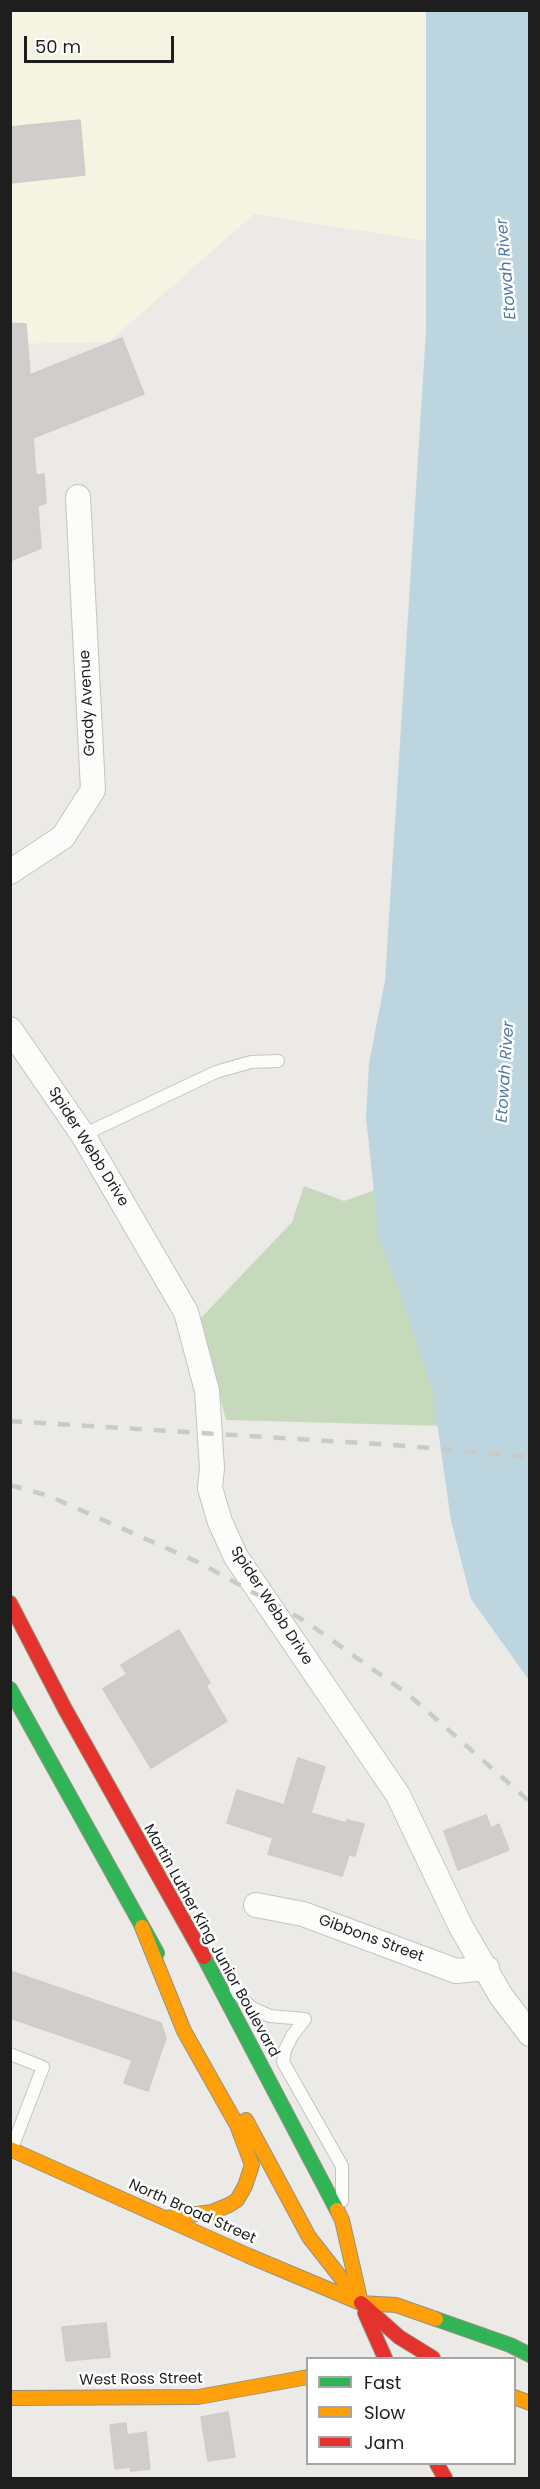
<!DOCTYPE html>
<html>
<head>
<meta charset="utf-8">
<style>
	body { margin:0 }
	#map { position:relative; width:540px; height:2489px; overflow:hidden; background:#eceae6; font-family:Poppins,sans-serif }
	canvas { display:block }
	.frame { position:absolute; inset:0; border:12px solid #1e1e1e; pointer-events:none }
	.legend { position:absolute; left:306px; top:2357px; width:210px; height:108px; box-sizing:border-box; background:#fff; border:2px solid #a5a5a5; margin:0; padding:8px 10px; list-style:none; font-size:18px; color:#1e1e1e }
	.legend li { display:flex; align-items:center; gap:12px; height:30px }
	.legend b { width:30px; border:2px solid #a5a5a5 }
	.scale { position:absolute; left:24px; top:36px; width:150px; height:27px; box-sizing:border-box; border:3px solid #1e1e1e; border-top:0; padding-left:8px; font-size:18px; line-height:21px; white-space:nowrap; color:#1e1e1e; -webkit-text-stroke:4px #fff; paint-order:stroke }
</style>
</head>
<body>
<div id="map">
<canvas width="540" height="2489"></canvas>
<div class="frame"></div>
<ul class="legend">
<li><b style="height:8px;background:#30b455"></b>Fast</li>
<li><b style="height:8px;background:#ff9f0a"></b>Slow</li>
<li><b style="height:8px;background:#e5322d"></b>Jam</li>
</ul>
<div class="scale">50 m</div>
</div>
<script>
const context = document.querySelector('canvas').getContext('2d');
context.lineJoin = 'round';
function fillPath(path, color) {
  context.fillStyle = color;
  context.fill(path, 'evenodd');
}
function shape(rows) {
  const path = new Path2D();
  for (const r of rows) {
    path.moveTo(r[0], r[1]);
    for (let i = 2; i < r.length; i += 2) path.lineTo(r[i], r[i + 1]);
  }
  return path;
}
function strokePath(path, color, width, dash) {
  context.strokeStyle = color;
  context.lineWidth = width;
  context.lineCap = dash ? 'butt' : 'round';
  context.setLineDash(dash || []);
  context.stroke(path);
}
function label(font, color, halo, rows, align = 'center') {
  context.font = font + ' Poppins,sans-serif';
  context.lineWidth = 5;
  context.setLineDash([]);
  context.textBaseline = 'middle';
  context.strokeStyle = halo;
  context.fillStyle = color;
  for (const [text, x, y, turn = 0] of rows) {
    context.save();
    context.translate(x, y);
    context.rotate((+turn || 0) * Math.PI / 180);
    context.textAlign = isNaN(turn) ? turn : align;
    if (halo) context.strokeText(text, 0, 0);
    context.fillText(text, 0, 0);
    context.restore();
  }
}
fillPath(shape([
	[10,11,511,11,529,257,254,214,109,342,11,344]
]), '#f5f4e2');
fillPath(shape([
	[304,1186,344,1201,384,1187,443,1426,226,1420,199,1320,292,1222]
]), '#c7d9bd');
fillPath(shape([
	[426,11,529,11,529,1680,471,1599,451,1521,432,1387,397,1282,379,1240,366,1117,369,1063,385,981,426,331]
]), '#bcd5de');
const building = shape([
	[80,120,85,175,10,183,10,127,80,120],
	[10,323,26,324,30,375,122,338,144,394,33,438,36,475,44,474,46,503,38,506,41,548,10,561,10,323],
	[179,1630,210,1683,206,1686,227,1721,151,1768,103,1689,127,1674,121,1665,179,1630],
	[298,1758,325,1767,311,1813,346,1823,347,1820,364,1824,355,1856,349,1855,342,1876,268,1854,273,1838,227,1823,237,1790,284,1805,298,1758],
	[486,1815,491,1828,499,1824,509,1850,458,1870,444,1831,486,1815],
	[10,1971,161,2023,166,2038,148,2091,124,2083,132,2060,10,2018,10,1971],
	[106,2323,110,2357,66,2361,62,2327,106,2323],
	[228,2412,235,2457,208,2461,201,2417,228,2412],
	[126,2423,127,2435,146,2432,150,2469,131,2471,130,2467,115,2469,110,2425,126,2423]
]);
fillPath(building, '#d0cecc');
strokePath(building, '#cfccc8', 1.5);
const lane = shape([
	[83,1135,216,1072,251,1062,278,1061],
	[235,1991,252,2008,270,2016,305,2019,292,2036,285,2050,283,2062,342,2166,342,2201],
	[10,2054,43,2067,12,2148]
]);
const street = shape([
	[10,872,63,837,93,790,78,497],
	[10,1029,83,1135,186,1312,207,1391,212,1468,210,1488,220,1522,236,1557,398,1795,461,1927,501,1996,530,2034],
	[256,1905,303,1914,456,1971,487,1968]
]);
const fast = shape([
	[10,1689,157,1953],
	[204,1957,337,2210],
	[436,2319,510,2345,530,2355]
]);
const slow = shape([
	[142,1927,184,2031,237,2125,252,2165,245,2186,237,2200,229,2205,212,2212,167,2218],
	[246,2120,309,2237,356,2297],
	[10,2149,249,2256,361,2303,396,2305,436,2319],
	[337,2210,342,2220,361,2303],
	[514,2397,530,2403],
	[10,2398,198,2397,308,2377]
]);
const jam = shape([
	[10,1603,65,1709,204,1957],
	[361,2303,399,2337,433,2358],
	[365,2313,385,2358],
	[437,2464,445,2478]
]);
strokePath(lane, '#c5c4c2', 14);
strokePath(street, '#c5c4c2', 26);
strokePath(fast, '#939480', 16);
strokePath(slow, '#939480', 16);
strokePath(jam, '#939480', 16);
strokePath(lane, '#fcfcfb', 12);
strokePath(street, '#fcfcfb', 24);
strokePath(fast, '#30b455', 14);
strokePath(slow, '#ff9f0a', 14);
strokePath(jam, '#e5322d', 14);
strokePath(shape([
	[10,1421,394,1445,530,1457],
	[10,1485,49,1496,200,1563,305,1621,409,1695,530,1802]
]), '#cacac9', 4.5, [12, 12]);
label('15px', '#1e1e1e', '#fff', [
	["Grady Avenue",88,703,-93],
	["Spider Webb Drive",88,1147,58],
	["Spider Webb Drive",271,1606,57],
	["Gibbons Street",371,1939,20],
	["Martin Luther King Junior Boulevard",211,1941,61],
	["North Broad Street",192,2212,24],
	["West Ross Street",141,2380,-1]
]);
label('italic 16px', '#5079a8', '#fff', [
	["Etowah River",507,269,-95],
	["Etowah River",506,1072,-86]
]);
</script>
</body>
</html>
